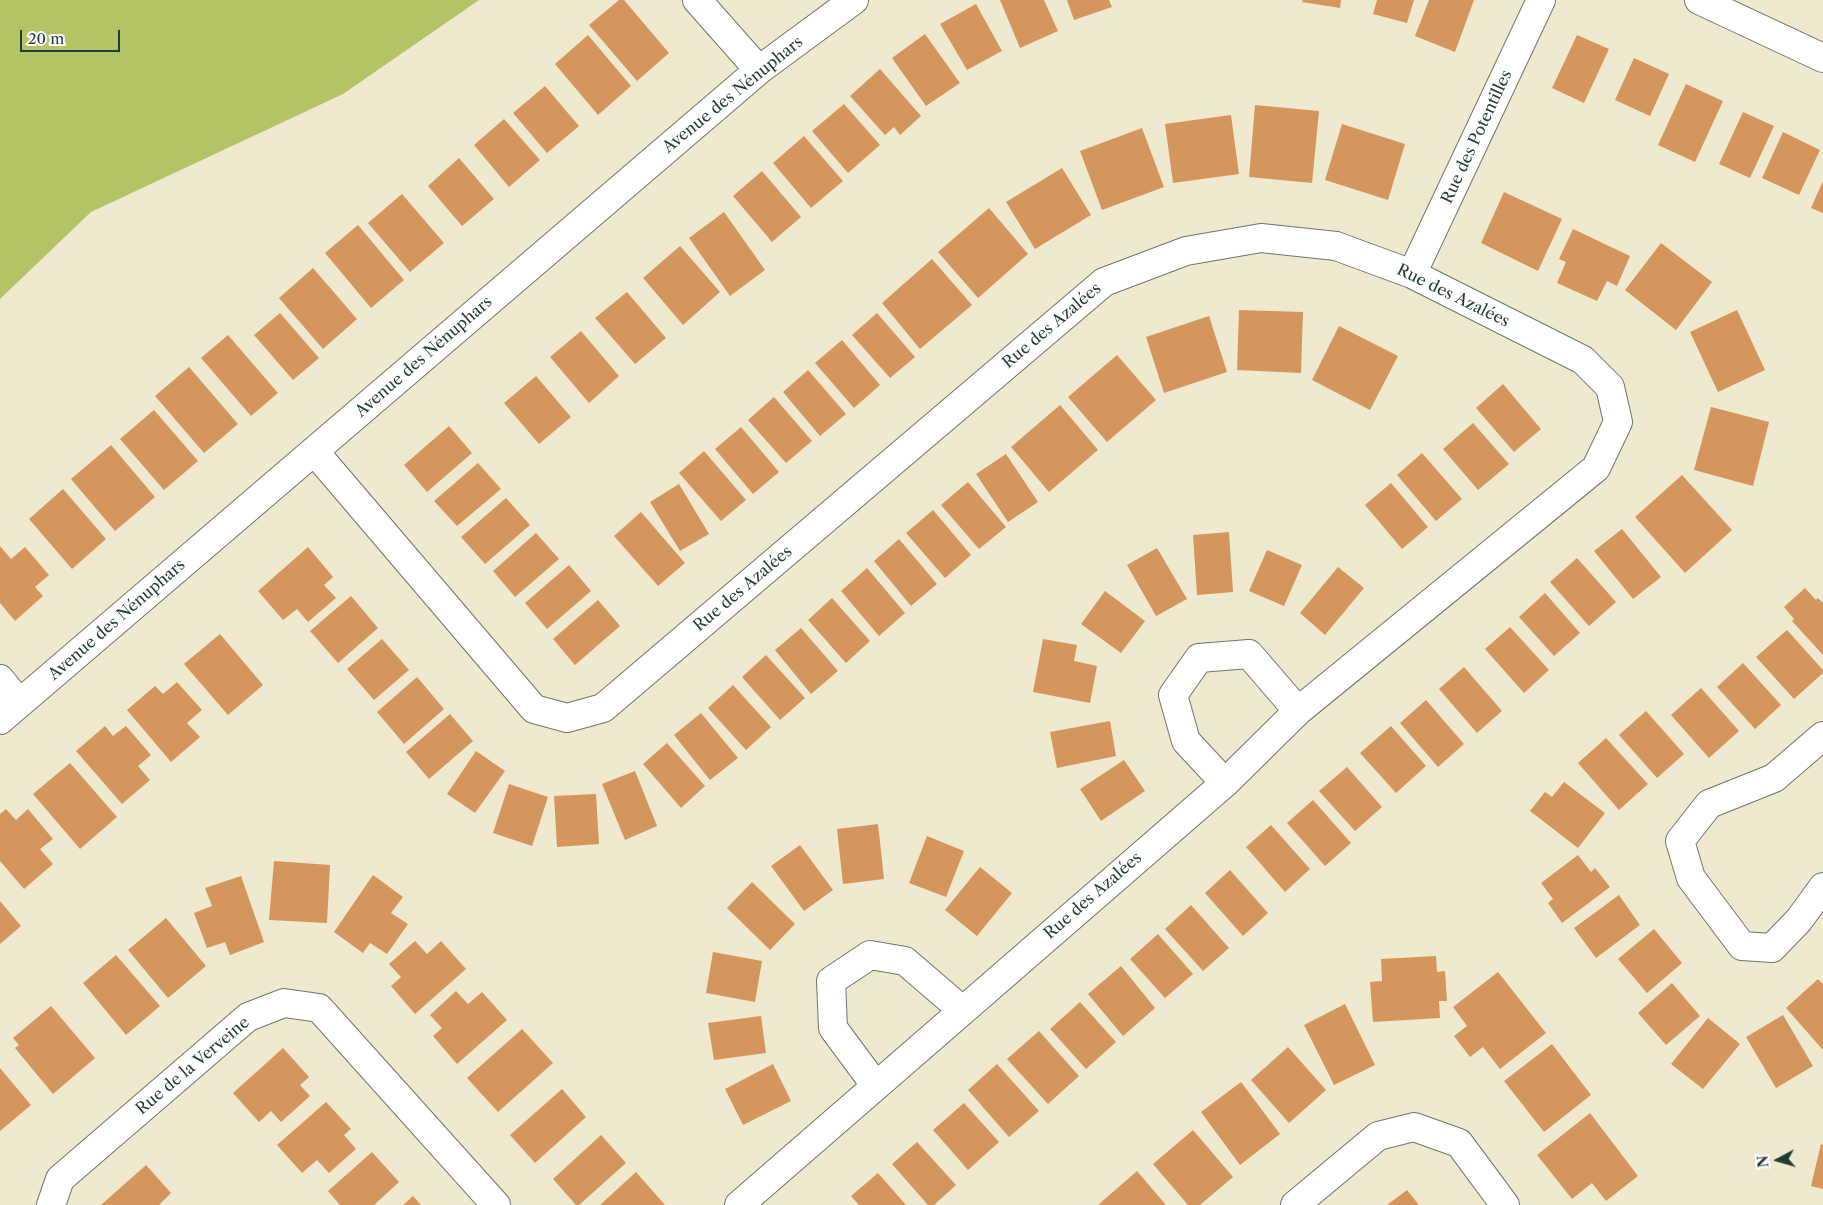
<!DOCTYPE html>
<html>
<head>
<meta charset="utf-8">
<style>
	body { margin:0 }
	#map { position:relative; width:1823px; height:1205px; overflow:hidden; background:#efe9cf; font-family:"Libre Caslon Text",serif }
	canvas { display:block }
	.north { position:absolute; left:1753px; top:1135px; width:50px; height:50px; -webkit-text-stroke:4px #fff; paint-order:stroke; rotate:264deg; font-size:14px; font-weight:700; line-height:20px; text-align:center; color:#1f3d34 }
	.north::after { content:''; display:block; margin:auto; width:18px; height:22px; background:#1f3d34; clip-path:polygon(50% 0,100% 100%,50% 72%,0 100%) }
	.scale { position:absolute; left:20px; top:30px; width:100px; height:22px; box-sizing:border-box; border:2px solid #1f3d34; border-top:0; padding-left:6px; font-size:15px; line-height:18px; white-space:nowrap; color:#1f3d34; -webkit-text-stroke:4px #fff; paint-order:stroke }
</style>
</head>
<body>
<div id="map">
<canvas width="1823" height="1205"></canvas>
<div class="north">N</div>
<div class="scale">20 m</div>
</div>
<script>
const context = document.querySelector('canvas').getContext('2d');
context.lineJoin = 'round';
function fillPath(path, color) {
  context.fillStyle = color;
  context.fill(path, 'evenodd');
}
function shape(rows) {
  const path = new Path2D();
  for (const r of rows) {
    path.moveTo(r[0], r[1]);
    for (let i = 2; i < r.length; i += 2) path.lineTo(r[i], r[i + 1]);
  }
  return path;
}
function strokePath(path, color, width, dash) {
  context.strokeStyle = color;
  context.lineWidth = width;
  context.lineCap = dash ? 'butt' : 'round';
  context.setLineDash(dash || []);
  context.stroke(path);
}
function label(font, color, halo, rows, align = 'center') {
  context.font = font + ' "Libre Caslon Text",serif';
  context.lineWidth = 5;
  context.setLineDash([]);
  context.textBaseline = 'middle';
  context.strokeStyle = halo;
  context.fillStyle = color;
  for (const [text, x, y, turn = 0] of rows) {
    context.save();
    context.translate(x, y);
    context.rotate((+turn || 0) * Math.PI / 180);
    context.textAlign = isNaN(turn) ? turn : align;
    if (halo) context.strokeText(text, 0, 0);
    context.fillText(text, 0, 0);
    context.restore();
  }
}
fillPath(shape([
	[0,0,479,0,343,94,91,212,0,299]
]), '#b3c467');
fillPath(shape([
	[619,0,624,0,669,53,637,81,589,25],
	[1000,0,1044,0,1058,31,1020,48],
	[1067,0,1109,0,1112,7,1074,20],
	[1303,0,1341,0,1340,8,1302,2],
	[1377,0,1414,0,1407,23,1373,14],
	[1429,0,1474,0,1455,52,1415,36],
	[976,4,1002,51,967,70,940,24],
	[925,34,960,83,926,106,892,58],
	[588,35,631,86,598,115,555,64],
	[1577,35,1609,49,1584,103,1552,88],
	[1634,58,1669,74,1650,116,1615,100],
	[880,69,921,116,900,135,894,127,885,135,850,96],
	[1686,84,1723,101,1695,162,1658,145],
	[545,86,579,126,547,153,513,113],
	[844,104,880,145,848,173,812,131],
	[1255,105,1319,111,1312,183,1249,177],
	[1743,112,1774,126,1750,178,1719,164],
	[1231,115,1239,174,1173,183,1165,124],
	[504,119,540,160,509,187,474,145],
	[1342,124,1405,144,1388,200,1325,180],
	[1142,128,1164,187,1102,210,1080,151],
	[1783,132,1820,150,1799,195,1762,178],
	[804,136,843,181,811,208,773,163],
	[459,158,494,199,462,226,428,186],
	[1062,168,1091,215,1035,249,1006,202],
	[762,171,801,217,772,242,733,196],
	[1823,181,1823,213,1811,208],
	[1504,192,1562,219,1538,271,1481,243],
	[402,194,444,243,410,272,368,223],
	[989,208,1028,254,978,298,938,252],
	[724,212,765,270,730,296,689,238],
	[358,225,404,280,371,308,325,253],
	[1573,229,1630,256,1617,286,1607,281,1597,301,1557,283,1566,262,1559,259],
	[1661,243,1712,282,1676,330,1625,290],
	[680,246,720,292,683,325,643,278],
	[932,259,972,305,920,349,882,303],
	[313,268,357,319,323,349,279,298],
	[627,292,666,338,635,364,595,318],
	[1239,310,1303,312,1301,373,1237,370],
	[1737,310,1765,370,1718,392,1690,332],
	[280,313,319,358,293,380,254,335],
	[877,313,915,357,890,378,852,335],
	[1209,316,1227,372,1164,393,1146,337],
	[1339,326,1398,356,1370,410,1312,380],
	[581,331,619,376,589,403,550,357],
	[228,335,278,393,251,416,201,358],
	[842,340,880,385,854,408,815,363],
	[1117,355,1156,400,1107,442,1068,397],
	[189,367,238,424,204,453,155,396],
	[808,370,846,414,820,436,783,392],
	[536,376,571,417,539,444,504,403],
	[1503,384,1541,429,1514,452,1476,408],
	[774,397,812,441,786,463,748,420],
	[1060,405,1098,450,1049,492,1011,447],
	[1711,407,1769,422,1753,486,1694,470],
	[154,410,198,461,164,490,120,439],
	[1473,423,1509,464,1478,490,1443,449],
	[449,426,472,453,427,492,404,465],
	[741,427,779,472,753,494,715,449],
	[111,445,155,497,115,531,71,479],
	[704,451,746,500,721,521,679,473],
	[1422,453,1462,499,1436,521,1397,475],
	[1006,454,1038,502,1008,522,976,474],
	[478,463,501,489,457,526,434,501],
	[1682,475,1732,530,1685,573,1635,517],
	[968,482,1006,527,979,549,941,505],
	[1391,483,1428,527,1402,549,1365,505],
	[679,484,709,534,680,551,650,502],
	[63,489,106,539,72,569,29,519],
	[506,498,530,525,485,564,461,537],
	[933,510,971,555,945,578,906,533],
	[641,512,685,563,658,586,614,536],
	[1622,529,1661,577,1633,599,1594,551],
	[1229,532,1233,592,1197,595,1193,535],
	[536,533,559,559,515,597,493,571],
	[899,539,937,584,911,606,874,561],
	[0,546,11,559,25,547,49,575,35,587,43,596,15,621,0,603],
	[308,547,333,577,324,585,336,598,308,622,297,609,283,620,258,591],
	[1157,548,1187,599,1156,616,1127,565],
	[1267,550,1302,565,1284,606,1249,591],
	[1577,558,1616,602,1589,626,1550,582],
	[569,565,591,591,547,629,525,603],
	[1338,567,1364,588,1325,635,1300,613],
	[867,568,905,613,879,636,841,591],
	[1805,588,1816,600,1818,598,1823,603,1823,655,1792,621,1794,619,1784,607],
	[1105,591,1145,621,1121,653,1081,624],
	[1545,593,1580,633,1554,656,1519,617],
	[351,596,378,628,338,663,310,631],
	[832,598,870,641,846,663,808,620],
	[598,600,620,626,575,665,553,639],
	[1510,627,1549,670,1524,693,1485,649],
	[801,628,838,671,811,694,775,650],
	[1787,630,1823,670,1823,673,1794,699,1756,657],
	[220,634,263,685,228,715,184,664],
	[382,639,409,670,374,700,347,669],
	[1043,639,1077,645,1074,661,1097,666,1090,703,1033,692],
	[766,655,805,698,780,720,742,677],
	[1743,663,1781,705,1755,729,1717,687],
	[1464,667,1502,711,1477,733,1439,689],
	[417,677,444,709,404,744,377,712],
	[177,682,202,710,187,723,200,737,171,762,127,710,155,686,163,694],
	[733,685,771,727,746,750,708,708],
	[1701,688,1739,731,1709,758,1671,715],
	[1426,700,1464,744,1438,767,1400,723],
	[1646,711,1684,754,1657,778,1619,735],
	[701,713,738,758,710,780,674,735],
	[450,714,473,741,429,779,406,752],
	[1110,721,1116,756,1057,768,1050,732],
	[105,726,113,736,126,726,151,755,138,766,150,780,122,804,76,751],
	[1391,726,1426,766,1396,793,1360,753],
	[1606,738,1648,784,1619,810,1578,763],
	[667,743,705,786,681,808,643,764],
	[476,751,505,771,475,813,447,794],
	[1124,760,1145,791,1101,821,1080,789],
	[70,763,117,817,80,849,33,794],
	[1347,767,1382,807,1355,831,1319,791],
	[635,771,657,826,625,840,602,784],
	[1564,782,1605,813,1578,848,1530,811,1545,792,1552,797],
	[509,784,548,797,532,846,493,833],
	[596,794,599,844,557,847,554,796],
	[1313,800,1351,843,1325,866,1287,823],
	[6,809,16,820,28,809,53,839,40,849,53,864,24,889,0,861,0,814],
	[878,824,884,879,843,884,837,829],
	[1271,825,1310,869,1285,892,1246,847],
	[927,836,964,851,946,897,909,883],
	[800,845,833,890,804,911,771,866],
	[1578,855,1591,872,1595,868,1610,887,1562,923,1548,903,1553,899,1541,883],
	[274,861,330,865,327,923,269,920],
	[980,867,1012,893,977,936,945,910],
	[1230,870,1268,913,1243,936,1205,893],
	[373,875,403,897,391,913,408,924,387,954,370,943,363,953,334,932],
	[241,876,264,942,230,955,225,942,207,948,194,913,212,906,205,888],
	[752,882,795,924,770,950,727,908],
	[1619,895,1640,925,1596,958,1574,928],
	[0,901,21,926,0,944],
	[1191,905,1229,948,1203,971,1165,929],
	[166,918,206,966,168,998,128,950],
	[1654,929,1682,963,1647,993,1618,959],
	[1158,934,1193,974,1165,998,1130,959],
	[415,941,427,954,441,941,466,969,415,1014,391,986,401,977,389,964],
	[713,952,762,961,755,1002,706,993],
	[116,955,160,1006,126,1035,83,983],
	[1436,956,1437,972,1445,971,1447,1001,1439,1001,1440,1018,1373,1022,1370,982,1382,981,1381,959],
	[1121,966,1155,1008,1123,1036,1088,994],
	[1498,972,1546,1033,1500,1069,1483,1047,1470,1057,1454,1036,1467,1026,1453,1007],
	[1818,979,1823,984,1823,1050,1786,1008],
	[1672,983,1700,1016,1666,1045,1638,1013],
	[456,991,468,1004,482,992,507,1020,457,1064,433,1036,442,1028,430,1015],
	[1080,1002,1116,1042,1086,1069,1050,1029],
	[1345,1004,1375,1065,1334,1085,1304,1025],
	[51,1006,95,1058,53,1094,15,1048,19,1045,13,1038],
	[1783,1015,1813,1066,1776,1088,1746,1037],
	[761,1016,766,1053,714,1060,708,1023],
	[1708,1018,1740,1044,1703,1089,1671,1064],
	[522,1029,553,1063,498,1112,467,1078],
	[1039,1031,1079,1076,1048,1104,1007,1059],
	[1552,1044,1591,1095,1544,1132,1504,1081],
	[1288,1047,1326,1090,1289,1123,1251,1080],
	[283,1048,309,1077,300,1085,310,1096,281,1122,271,1111,259,1122,233,1093],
	[773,1064,791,1101,743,1125,725,1089],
	[997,1064,1039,1111,1009,1137,968,1090],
	[0,1068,31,1105,0,1131],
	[1241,1082,1280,1134,1240,1165,1201,1112],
	[562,1089,586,1117,535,1163,510,1135],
	[326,1102,351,1129,344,1135,356,1149,329,1173,317,1160,302,1173,277,1145],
	[964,1103,999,1142,968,1170,933,1130],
	[1590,1113,1638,1176,1606,1201,1592,1183,1572,1199,1537,1155],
	[1193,1130,1233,1177,1200,1205,1188,1205,1153,1164],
	[601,1135,626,1163,579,1205,576,1205,553,1179],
	[917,1142,956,1185,934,1205,928,1205,892,1164],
	[1821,1144,1823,1145,1823,1189,1811,1186],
	[372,1152,399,1182,374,1205,340,1205,328,1191],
	[146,1165,171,1193,159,1205,101,1205],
	[1137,1171,1166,1205,1098,1205],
	[636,1172,665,1205,600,1205],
	[878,1173,906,1205,859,1205,851,1196],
	[1407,1190,1419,1205,1387,1205],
	[413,1196,421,1205,403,1205]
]), '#d4965c');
const minor = shape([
	[697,0,759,70],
	[1699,0,1823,58],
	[1412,274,1541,0],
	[314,451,534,709,567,718,603,708,1104,282,1186,251,1261,238,1336,246,1412,274,1583,360,1610,387,1618,422,1596,468,1298,711,1225,783,739,1205],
	[0,679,19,703],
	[0,720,759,70,854,0],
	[1823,736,1774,778,1709,804,1680,841,1691,878,1742,946,1772,948,1799,920,1823,887],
	[1225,783,1186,741,1173,695,1199,658,1249,654,1298,711],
	[876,1086,833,1028,831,981,870,955,905,961,962,1010],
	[51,1205,60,1179,248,1017,284,1003,319,1008,496,1205],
	[1295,1205,1378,1136,1414,1127,1459,1143,1505,1205]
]);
strokePath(minor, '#68796a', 30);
strokePath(minor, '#fff', 28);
label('16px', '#1f3d34', '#fff', [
	["Avenue des Nénuphars",733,95,-39],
	["Rue des Potentilles",1477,137,-65],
	["Rue des Azalées",1453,296,26],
	["Rue des Azalées",1052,326,-40],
	["Avenue des Nénuphars",424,357,-41],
	["Rue des Azalées",743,589,-40],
	["Avenue des Nénuphars",117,620,-41],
	["Rue des Azalées",1093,896,-41],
	["Rue de la Verveine",193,1066,-40]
]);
</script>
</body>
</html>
